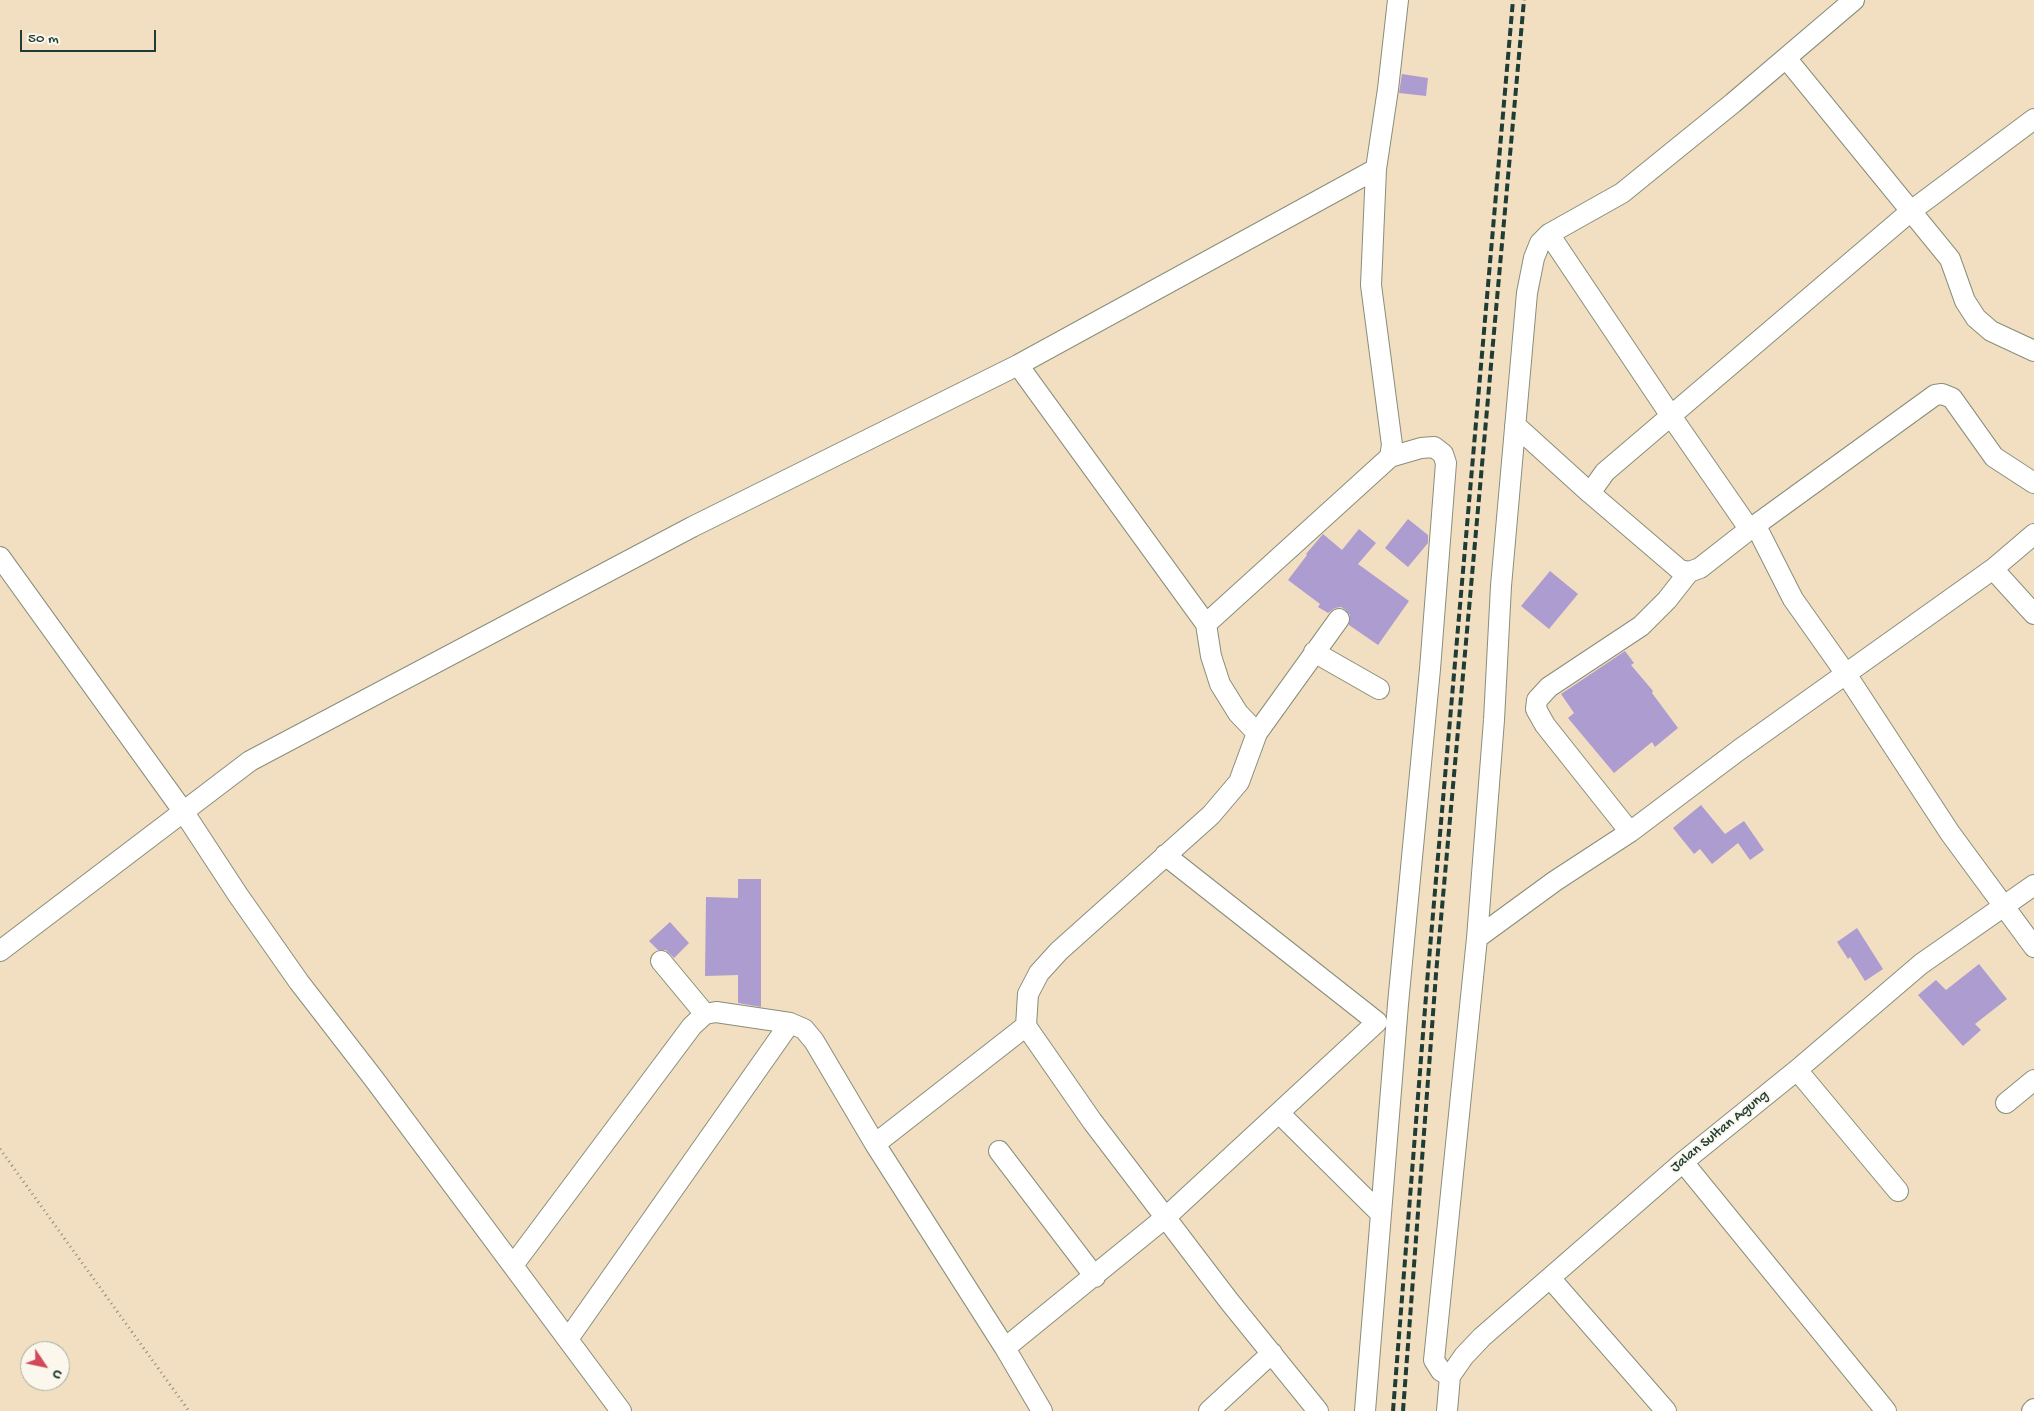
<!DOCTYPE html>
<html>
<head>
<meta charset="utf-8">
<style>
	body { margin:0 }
	#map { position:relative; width:2034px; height:1411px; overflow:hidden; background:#f2dfc1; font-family:"Gochi Hand",sans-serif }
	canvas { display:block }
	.north { position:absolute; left:20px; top:1341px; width:50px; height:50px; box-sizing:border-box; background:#fbf7ec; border:1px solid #a3ada2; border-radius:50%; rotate:124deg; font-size:14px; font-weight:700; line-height:20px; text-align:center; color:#1f3d34 }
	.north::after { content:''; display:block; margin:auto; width:18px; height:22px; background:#d1495b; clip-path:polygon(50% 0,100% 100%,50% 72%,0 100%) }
	.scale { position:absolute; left:20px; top:30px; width:136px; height:22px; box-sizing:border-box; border:2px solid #1f3d34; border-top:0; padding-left:6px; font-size:15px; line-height:18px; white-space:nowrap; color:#1f3d34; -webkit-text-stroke:4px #fbf7ec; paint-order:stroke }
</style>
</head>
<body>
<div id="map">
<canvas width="2034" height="1411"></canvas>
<div class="north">U</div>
<div class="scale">50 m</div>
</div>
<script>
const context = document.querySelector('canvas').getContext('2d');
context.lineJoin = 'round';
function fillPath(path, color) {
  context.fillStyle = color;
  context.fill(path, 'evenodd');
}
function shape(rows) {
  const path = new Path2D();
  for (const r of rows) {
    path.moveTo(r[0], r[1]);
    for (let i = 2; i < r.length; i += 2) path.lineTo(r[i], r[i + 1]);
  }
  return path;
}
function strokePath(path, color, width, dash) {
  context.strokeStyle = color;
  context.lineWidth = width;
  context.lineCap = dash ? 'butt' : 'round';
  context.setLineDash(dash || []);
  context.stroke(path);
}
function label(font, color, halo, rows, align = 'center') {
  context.font = font + ' "Gochi Hand",sans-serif';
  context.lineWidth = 4;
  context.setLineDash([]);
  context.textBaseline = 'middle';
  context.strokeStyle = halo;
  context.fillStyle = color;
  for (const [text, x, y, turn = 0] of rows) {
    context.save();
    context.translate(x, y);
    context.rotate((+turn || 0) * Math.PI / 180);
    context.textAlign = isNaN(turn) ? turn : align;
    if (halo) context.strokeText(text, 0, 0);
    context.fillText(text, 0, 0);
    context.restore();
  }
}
fillPath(shape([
	[1402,74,1428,78,1426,96,1399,93],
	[1408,519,1428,535,1428,543,1408,567,1385,548],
	[1359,529,1376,543,1358,564,1409,601,1378,645,1349,625,1350,615,1346,610,1341,607,1335,608,1328,613,1318,607,1320,604,1288,580,1307,555,1306,554,1323,534,1342,550],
	[1550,571,1578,594,1549,629,1521,606],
	[1625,651,1634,663,1631,665,1653,691,1652,693,1678,728,1655,747,1652,742,1614,773,1568,718,1574,713,1561,694],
	[1701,805,1725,834,1744,821,1764,850,1750,860,1738,843,1712,864,1700,849,1694,854,1673,828],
	[738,879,761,879,761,1007,738,1003,738,975,705,976,706,897,738,898],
	[670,922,689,943,674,958,666,950,658,950,649,941],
	[1857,928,1883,969,1865,981,1850,957,1848,959,1837,942],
	[1979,964,2007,999,1975,1024,1981,1030,1963,1046,1918,995,1936,980,1946,990]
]), '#ad9ccf');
const minor = shape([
	[1786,58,1950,259,1965,301,1976,318,1991,331,2034,351],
	[2034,119,1911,211,1605,472,1590,493,1680,570,1689,572,1700,568,1746,532,1935,395,1942,394,1952,398,1994,457,2034,483],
	[1018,365,1206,624,1211,656,1220,684,1238,713,1257,733,1239,782,1211,815,1059,951,1039,973,1028,994,1026,1026,1092,1121,1229,1301,1318,1411],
	[1515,425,1590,493],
	[1756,526,1793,599,1846,674,1950,833,2034,947],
	[1750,530,1671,416,1549,234,1622,193,1733,103,1854,0],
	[0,557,183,811,238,895,299,982,374,1079,621,1411],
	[1993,569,2034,614],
	[1206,624,1390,457,1392,445,1371,285,1376,169],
	[1314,652,1379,689],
	[1257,733,1339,619],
	[1630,832,1545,725,1536,709,1537,700,1549,687,1641,626,1667,600,1689,572],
	[1477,938,1555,881,1630,832,1739,750,1993,569,2034,534],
	[0,951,250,761,692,527,1018,365,1376,169,1388,89,1398,0],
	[661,961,705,1014],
	[1797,1070,1898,1191],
	[2006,1103,2034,1080],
	[1279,1113,1381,1214],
	[875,1144,1026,1026],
	[999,1151,1095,1277],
	[1683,1162,1886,1411],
	[514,1264,692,1026,705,1014,716,1012,790,1023,804,1029,814,1041,875,1144,1005,1348,1042,1411],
	[1550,1278,1666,1411],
	[568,1339,790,1023],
	[1005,1348,1166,1217,1377,1022,1165,855],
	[1450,1376,1441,1371,1434,1360,1477,938,1494,720,1501,586,1527,293,1534,258,1540,243,1549,234],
	[1209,1411,1272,1353],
	[1365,1411,1398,1004,1430,669,1446,463,1443,454,1434,447,1421,448,1390,457],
	[1447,1411,1450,1376,1464,1356,1482,1337,1683,1162,1797,1070,1921,964,2034,885],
	[2032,1411,2034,1409]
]);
strokePath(minor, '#888e7a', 22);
strokePath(shape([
	[0,1149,189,1411]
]), '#888e7a', 3, [1, 4]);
strokePath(minor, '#fff', 20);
strokePath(shape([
	[1393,1411,1428,971,1513,0],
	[1403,1411,1436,974,1524,0]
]), '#1f3d34', 4, [8, 4]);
label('15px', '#1f3d34', '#fbf7ec', [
	["Jalan Sultan Agung",1720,1132,-39]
]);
</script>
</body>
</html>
